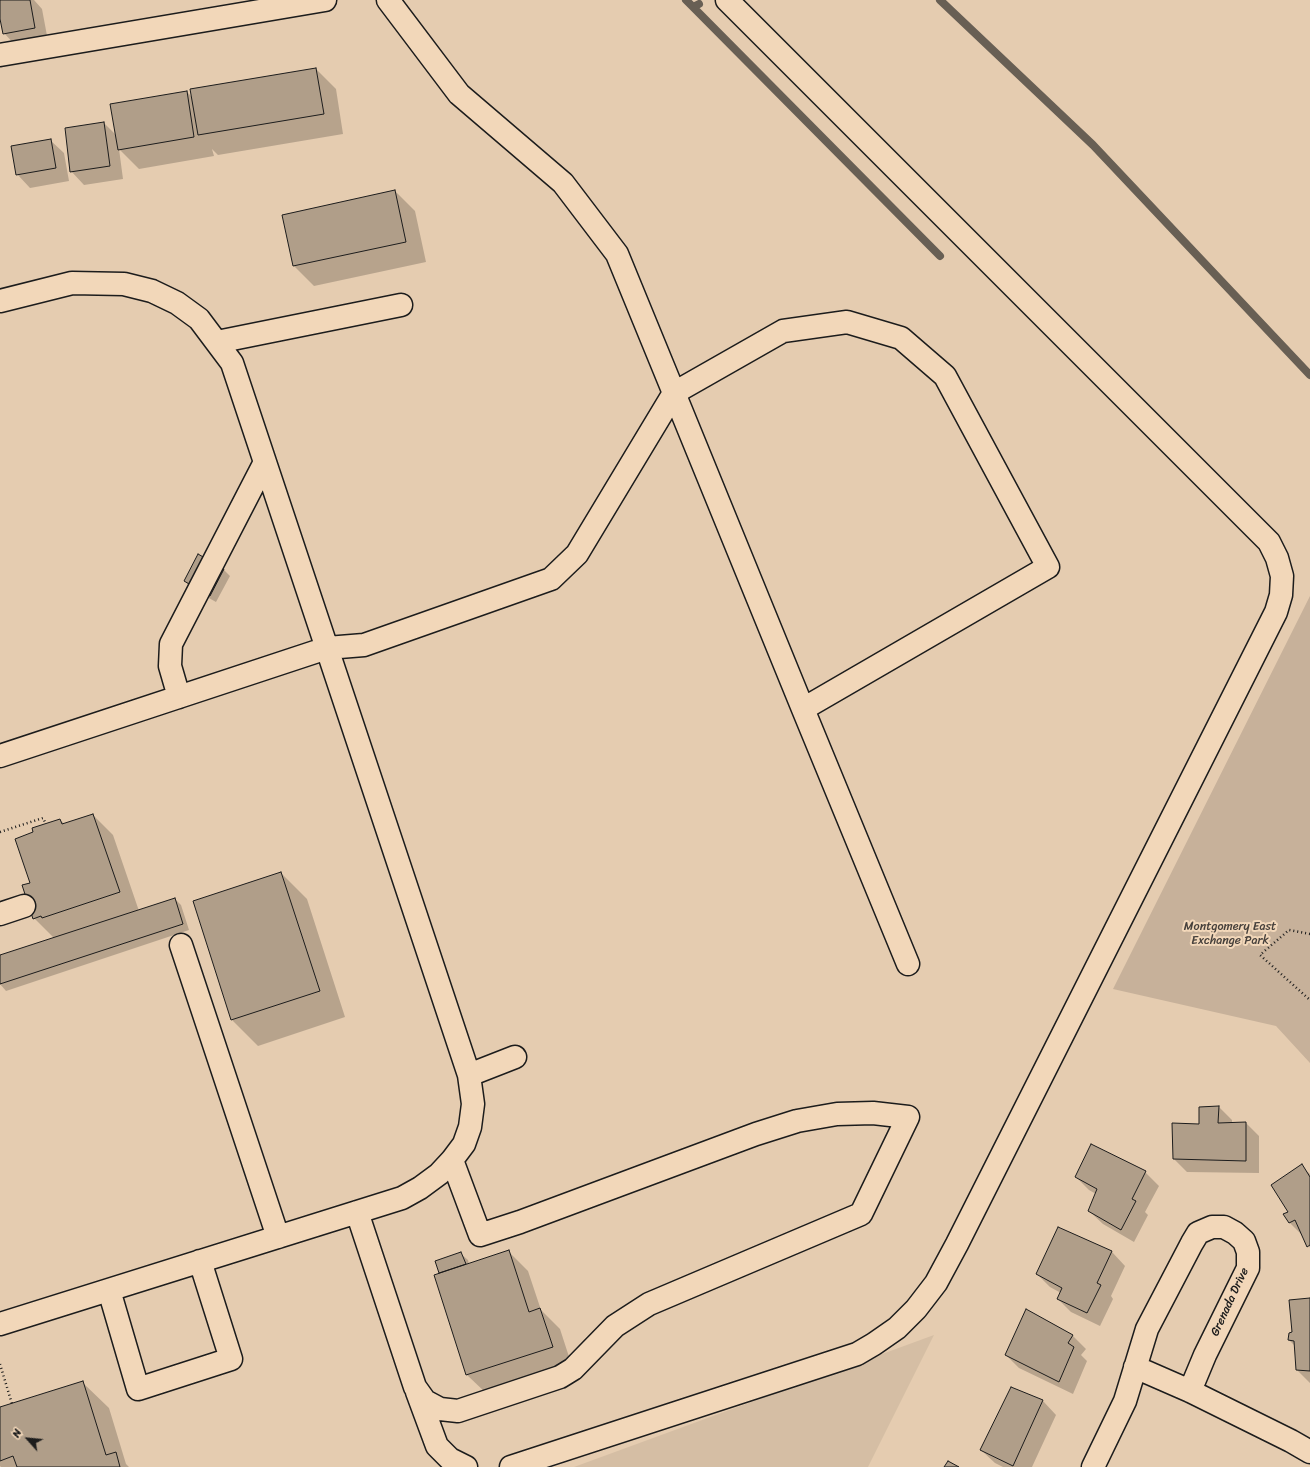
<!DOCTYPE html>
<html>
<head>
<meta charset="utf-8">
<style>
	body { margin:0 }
	#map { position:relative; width:1310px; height:1467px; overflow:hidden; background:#e5ccb0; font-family:Sriracha,sans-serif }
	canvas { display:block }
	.north { position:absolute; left:8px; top:1419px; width:40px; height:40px; -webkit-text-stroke:3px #f2d7b9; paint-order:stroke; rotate:297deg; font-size:11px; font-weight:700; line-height:16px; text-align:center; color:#1c1c1c }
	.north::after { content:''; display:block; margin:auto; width:14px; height:18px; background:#1c1c1c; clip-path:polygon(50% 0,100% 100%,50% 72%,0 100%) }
</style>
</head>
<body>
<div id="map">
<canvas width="1310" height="1467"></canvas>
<div class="north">N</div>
</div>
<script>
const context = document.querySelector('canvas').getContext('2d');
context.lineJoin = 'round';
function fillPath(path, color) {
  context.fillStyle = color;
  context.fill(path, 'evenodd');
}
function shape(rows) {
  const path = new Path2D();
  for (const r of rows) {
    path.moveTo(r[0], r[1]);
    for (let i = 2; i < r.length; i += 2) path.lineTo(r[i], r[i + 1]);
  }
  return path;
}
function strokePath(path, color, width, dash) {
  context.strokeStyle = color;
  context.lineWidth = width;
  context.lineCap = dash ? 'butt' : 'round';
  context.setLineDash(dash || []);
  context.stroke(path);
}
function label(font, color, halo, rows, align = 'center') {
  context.font = font + ' Sriracha,sans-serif';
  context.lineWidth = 4;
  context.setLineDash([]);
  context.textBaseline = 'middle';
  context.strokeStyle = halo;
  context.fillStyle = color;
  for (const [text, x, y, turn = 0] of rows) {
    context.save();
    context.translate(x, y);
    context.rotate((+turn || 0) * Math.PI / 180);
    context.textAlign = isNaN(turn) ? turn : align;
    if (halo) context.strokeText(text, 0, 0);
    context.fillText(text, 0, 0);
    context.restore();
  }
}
fillPath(shape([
	[934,1335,868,1467,574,1467]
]), '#d5bea4');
fillPath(shape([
	[1310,596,1310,1063,1276,1026,1113,989]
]), '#c7b19a');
fillPath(shape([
	[5,0,34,0,42,9,48,41,17,47,4,33,0,14,0,1],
	[316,69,336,89,343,134,218,155,212,149,214,156,139,169,119,149,123,179,84,185,71,171,104,123,117,136,187,92,193,98],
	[50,140,64,153,69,181,30,188,17,174],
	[395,191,415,211,426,262,314,286,294,266,283,215],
	[199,556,224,570,230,576,216,602,191,588,185,581],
	[93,815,113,835,139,911,175,899,181,905,189,930,6,991,0,984,0,956,55,939,34,918,31,883,34,833,60,820,65,824],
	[281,873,307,899,345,1017,258,1046,232,1020,194,901],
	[1219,1107,1232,1120,1232,1123,1246,1123,1259,1136,1259,1173,1187,1172,1174,1159,1200,1125],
	[1091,1146,1145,1172,1159,1186,1145,1212,1148,1215,1134,1242,1103,1224,1089,1211,1096,1194,1089,1190,1076,1177],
	[1301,1166,1310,1174,1310,1248,1303,1236,1290,1223,1290,1212],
	[1058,1228,1112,1252,1125,1266,1111,1296,1113,1299,1100,1326,1071,1312,1058,1299,1061,1293,1050,1287,1037,1274],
	[508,1251,528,1271,541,1310,560,1329,572,1366,487,1394,467,1375,440,1272,461,1254,468,1260,469,1264],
	[1310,1299,1310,1383,1297,1370,1295,1346,1289,1340],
	[1027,1310,1073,1336,1086,1349,1081,1355,1087,1361,1073,1394,1019,1368,1006,1355],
	[82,1382,109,1408,126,1464,129,1467,1,1467,0,1466,0,1408],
	[1012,1388,1043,1401,1056,1415,1032,1467,1003,1467,995,1463,981,1450]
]), '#0003');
strokePath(shape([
	[686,0,693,7],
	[940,0,1093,145,1310,375],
	[699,4,693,7,940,256]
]), '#685f54', 8);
const building = shape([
	[0,0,30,0,35,28,3,34,0,19,0,0],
	[316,68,324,114,198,135,190,89,316,68],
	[187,91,194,137,118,150,110,104,187,91],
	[104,122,110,166,70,172,65,128,104,122],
	[51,139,56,168,16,175,11,146,51,139],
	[395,190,406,242,293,266,282,215,395,190],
	[198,554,224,569,210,596,184,581,198,554],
	[93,814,120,892,42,918,41,916,33,919,22,885,30,883,15,839,33,832,32,828,60,819,62,824,93,814],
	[281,872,320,991,231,1020,193,901,281,872],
	[175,898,183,924,0,984,0,955,175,898],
	[1219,1106,1218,1123,1246,1122,1246,1161,1173,1159,1172,1123,1199,1124,1199,1107,1219,1106],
	[1091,1144,1146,1171,1132,1199,1136,1201,1121,1230,1088,1211,1097,1189,1075,1177,1091,1144],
	[1302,1164,1310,1177,1310,1245,1307,1247,1295,1220,1289,1223,1283,1214,1288,1212,1271,1185,1302,1164],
	[1058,1227,1112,1251,1097,1283,1101,1285,1087,1313,1057,1299,1062,1288,1036,1274,1058,1227],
	[509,1250,529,1312,540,1308,553,1347,466,1375,434,1275,509,1250],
	[461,1252,466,1264,439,1273,435,1261,461,1252],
	[1310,1298,1310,1371,1296,1370,1294,1341,1288,1340,1289,1333,1292,1332,1289,1300,1310,1298],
	[1026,1309,1073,1335,1068,1343,1074,1347,1059,1382,1005,1355,1026,1309],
	[83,1381,106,1455,116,1452,120,1467,17,1467,13,1456,0,1461,0,1407,83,1381],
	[1011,1387,1043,1400,1013,1466,980,1450,1011,1387],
	[948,1461,959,1467,944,1467,948,1461]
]);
fillPath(building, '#b09e89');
strokePath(building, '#1c1c1c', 1);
const minor = shape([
	[0,55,325,0],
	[0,301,72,283,124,284,152,291,177,303,199,319,232,363,469,1075,473,1104,470,1127,464,1144,452,1160,439,1174,420,1188,402,1198,0,1324],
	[217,342,401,305],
	[179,697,170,666,171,644,265,462],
	[803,709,1048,567,945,376,901,338,847,322,783,331,674,393,803,709,908,964],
	[0,756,327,648,364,645,551,579,577,554,674,393,617,254,563,183,459,94,388,0],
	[0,914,24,906],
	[181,945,278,1237],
	[469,1075,515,1057],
	[357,1212,415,1387,425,1401,440,1409,458,1411,560,1377,573,1369,615,1326,649,1304,861,1214,908,1117,873,1113,837,1114,797,1121,756,1134,520,1222,480,1235,452,1160],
	[109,1290,138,1389,231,1359,200,1261],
	[1135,1367,1190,1391,1291,1441,1310,1452],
	[417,1392,437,1446,450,1459,466,1467],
	[511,1467,857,1354,874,1344,897,1328,916,1309,936,1283,957,1244,1276,612,1281,595,1282,576,1277,558,1269,542,727,0],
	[1093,1467,1125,1401,1147,1329,1192,1243,1198,1233,1212,1227,1224,1227,1235,1233,1244,1241,1248,1252,1248,1268,1205,1355,1190,1391]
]);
strokePath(minor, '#1c1c1c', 25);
strokePath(shape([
	[0,832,43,818,46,824],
	[1310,934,1289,930,1260,955,1310,1000],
	[0,1364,12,1404]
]), '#1c1c1c', 2.5, [1, 3]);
strokePath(minor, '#f2d7b9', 22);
label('12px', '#47413c', '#f2d7b9', [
	["Montgomery East",1230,927],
	["Exchange Park",1230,941]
]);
label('12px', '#1c1c1c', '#f2d7b9', [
	["Grenada Drive",1230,1302,-65]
]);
</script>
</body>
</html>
